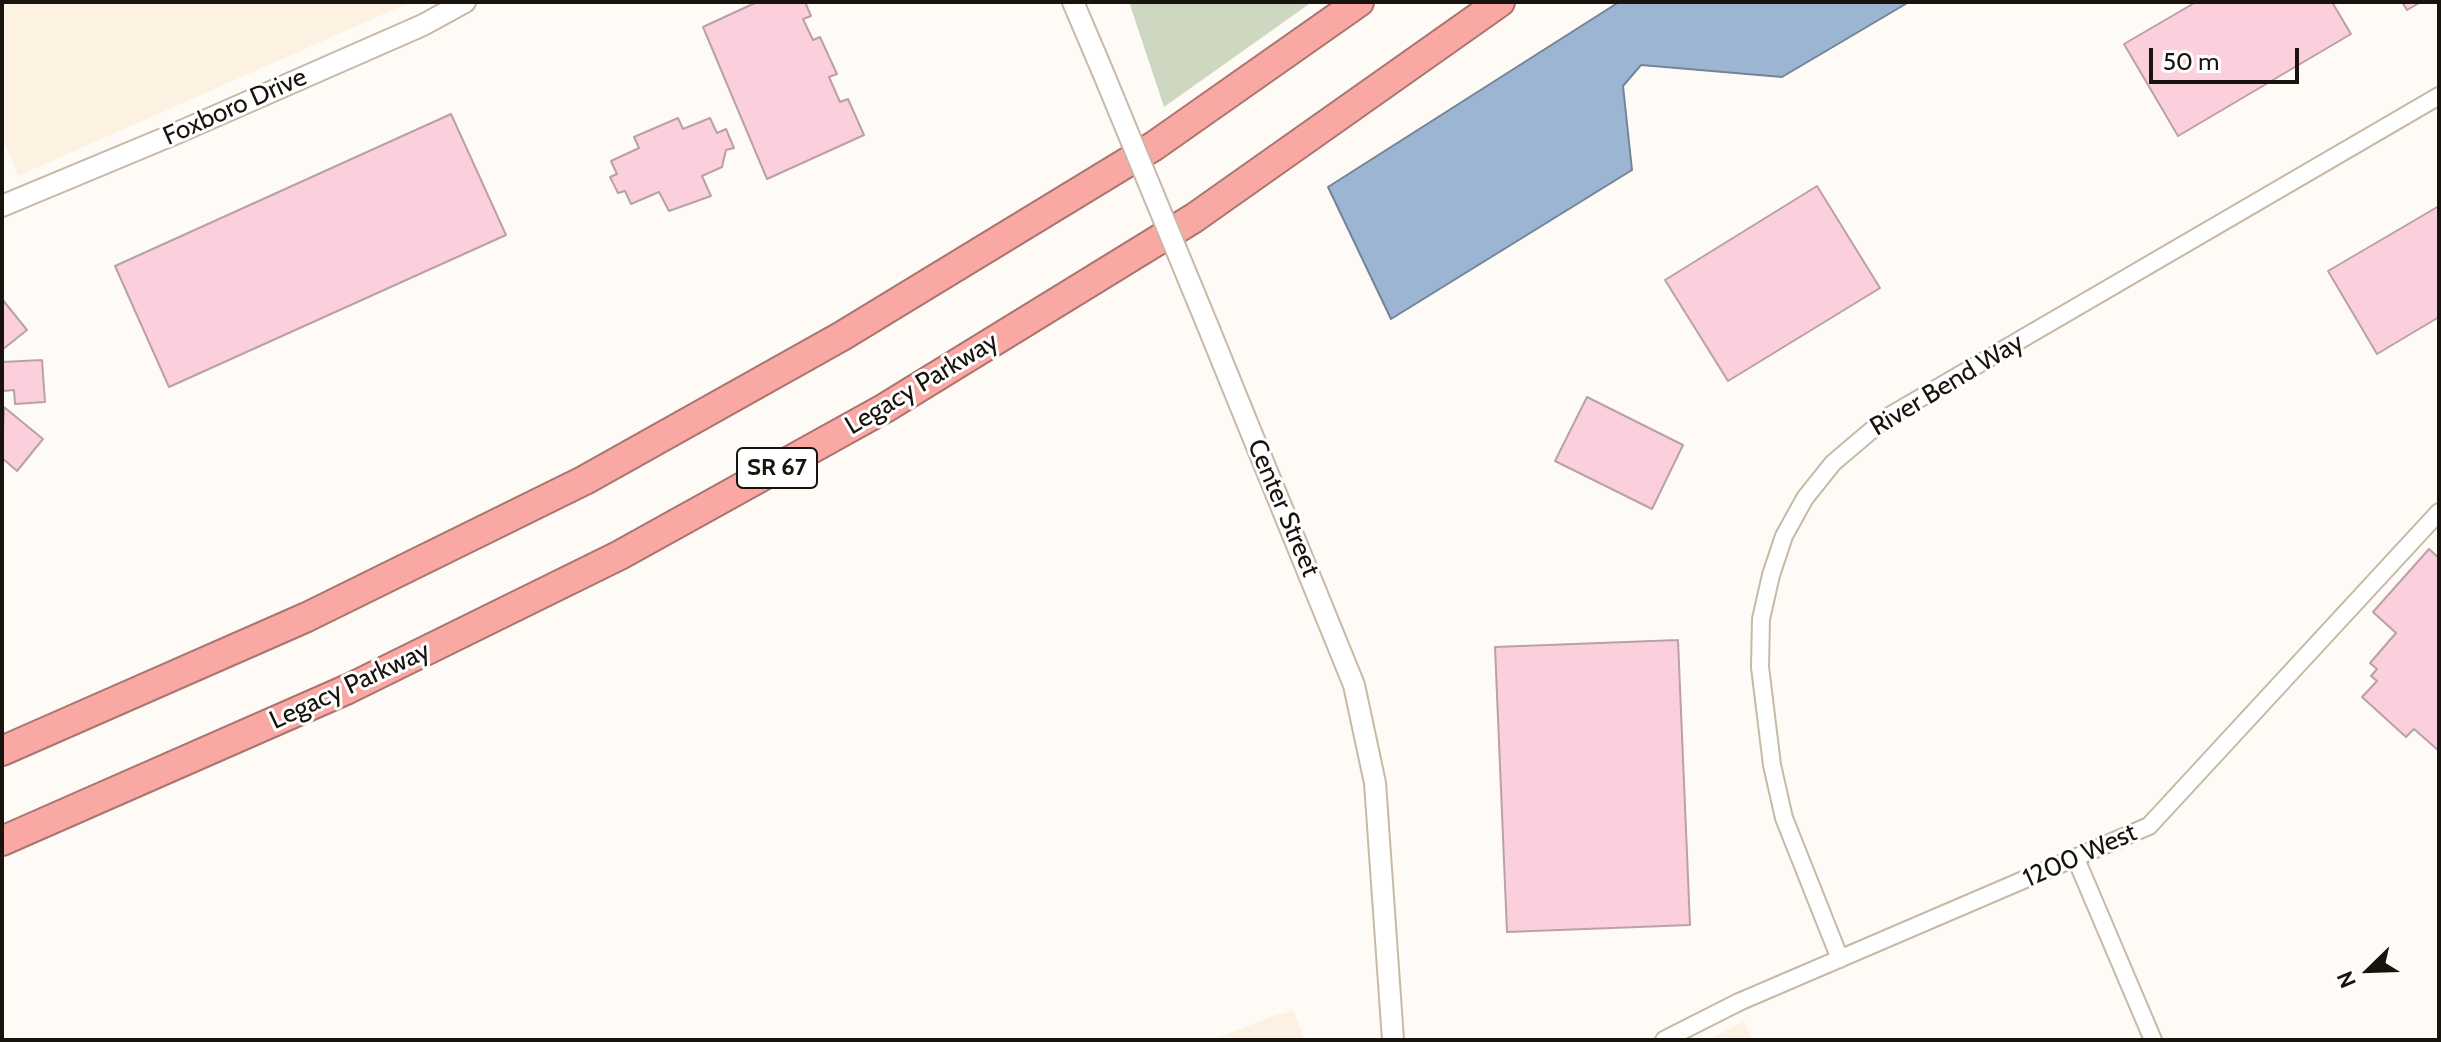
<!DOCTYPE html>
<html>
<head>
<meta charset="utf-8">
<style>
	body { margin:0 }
	#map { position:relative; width:2441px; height:1042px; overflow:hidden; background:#fefbf7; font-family:Cabin,sans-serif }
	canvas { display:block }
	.frame { position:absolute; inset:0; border:4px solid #18130c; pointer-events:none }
	.north { position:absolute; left:2329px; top:930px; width:80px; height:80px; -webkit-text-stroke:6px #fff; paint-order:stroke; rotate:247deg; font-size:22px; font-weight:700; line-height:32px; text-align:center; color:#18130c }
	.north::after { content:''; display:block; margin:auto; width:28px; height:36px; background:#18130c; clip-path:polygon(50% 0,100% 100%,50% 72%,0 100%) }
	.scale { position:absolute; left:2149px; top:48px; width:150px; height:36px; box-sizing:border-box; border:4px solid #18130c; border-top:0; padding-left:10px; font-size:24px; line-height:28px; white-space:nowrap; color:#18130c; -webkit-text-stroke:6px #fff; paint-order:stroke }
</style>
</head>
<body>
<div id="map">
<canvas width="2441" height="1042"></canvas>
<div class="frame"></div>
<div class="north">N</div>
<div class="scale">50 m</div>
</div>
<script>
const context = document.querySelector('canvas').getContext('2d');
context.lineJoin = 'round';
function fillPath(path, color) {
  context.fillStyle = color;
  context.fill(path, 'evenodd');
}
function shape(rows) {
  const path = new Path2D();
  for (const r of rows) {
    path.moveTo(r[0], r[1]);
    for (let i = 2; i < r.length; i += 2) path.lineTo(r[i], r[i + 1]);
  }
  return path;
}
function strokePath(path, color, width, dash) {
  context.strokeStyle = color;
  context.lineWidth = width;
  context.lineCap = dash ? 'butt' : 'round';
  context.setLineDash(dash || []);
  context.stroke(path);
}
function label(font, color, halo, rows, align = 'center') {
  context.font = font + ' Cabin,sans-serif';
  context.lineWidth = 6;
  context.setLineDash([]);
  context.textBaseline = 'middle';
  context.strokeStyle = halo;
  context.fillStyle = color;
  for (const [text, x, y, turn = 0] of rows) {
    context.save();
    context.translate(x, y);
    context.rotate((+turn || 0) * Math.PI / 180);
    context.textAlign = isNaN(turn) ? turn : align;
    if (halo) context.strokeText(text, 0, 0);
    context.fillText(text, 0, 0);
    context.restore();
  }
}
fillPath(shape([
	[2,2,411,2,18,176,2,136],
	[1293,1010,1305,1040,1213,1040,1270,1017],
	[1744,1021,1752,1040,1708,1040,1725,1031]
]), '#fdf2e1');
fillPath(shape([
	[1129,2,1312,2,1164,107]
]), '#ced8c1');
const water = shape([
	[1619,2,1909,2,1782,77,1641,65,1623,86,1632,170,1391,319,1328,187,1619,2]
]);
fillPath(water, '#9bb5d3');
strokePath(water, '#748497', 2);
const building = shape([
	[757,2,805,2,811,16,803,19,813,40,820,37,837,74,829,77,840,102,848,99,864,135,767,179,703,27,757,2],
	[2196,2,2332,2,2351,34,2178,136,2124,44,2196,2],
	[2402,2,2421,2,2407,10,2402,2],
	[451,114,506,235,169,387,115,266,451,114],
	[678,118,683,129,710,118,717,133,726,129,734,148,726,150,722,167,702,176,711,196,669,211,659,192,631,204,625,191,618,193,610,177,617,174,611,161,639,148,634,137,678,118],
	[1817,186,1880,288,1728,381,1665,280,1817,186],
	[2439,206,2439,317,2377,354,2328,271,2439,206],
	[2,299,27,330,2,350,2,299],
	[42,360,45,402,15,404,14,390,2,391,2,362,42,360],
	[1587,397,1683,445,1652,509,1555,461,1587,397],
	[4,407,43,439,17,471,2,458,4,407],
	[2429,549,2439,558,2439,751,2414,729,2406,737,2362,697,2377,681,2371,676,2377,669,2370,663,2396,633,2373,612,2429,549],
	[1678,640,1690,925,1507,932,1495,647,1678,640]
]);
fillPath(building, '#fbcfdb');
strokePath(building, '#baa0a8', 2);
const minor = shape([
	[2076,859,2153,1040],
	[1840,959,1784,818,1772,765,1760,667,1761,619,1771,575,1784,536,1805,498,1833,463,1886,418,2439,96],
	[1664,1040,1739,1002,2149,826,2439,512]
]);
const tertiary = shape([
	[1073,2,1102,70],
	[2,206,177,133,423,25,465,2],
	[1207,324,1354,685,1375,783,1393,1040]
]);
const motorway = shape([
	[2,751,307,617,585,480,842,336,1154,146,1359,2],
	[2,841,348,689,620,555,885,408,1194,218,1500,2]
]);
strokePath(minor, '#c7b9a5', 20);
strokePath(tertiary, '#c7b9a5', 24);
strokePath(motorway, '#aa746f', 32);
strokePath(minor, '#fff', 16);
strokePath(tertiary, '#fff', 20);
strokePath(motorway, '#f9a8a4', 28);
const tertiaryBridge = shape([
	[1102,70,1207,324]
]);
strokePath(tertiaryBridge, '#c7b9a5', 24, []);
strokePath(tertiaryBridge, '#fff', 20);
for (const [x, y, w] of [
	[777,468,80]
]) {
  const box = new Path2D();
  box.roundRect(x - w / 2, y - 20, w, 40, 6);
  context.fillStyle = '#fff';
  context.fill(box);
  strokePath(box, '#18130c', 2);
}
label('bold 24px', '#18130c', null, [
	["SR 67",777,468]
]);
label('26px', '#18130c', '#fff', [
	["Foxboro Drive",235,107,-24],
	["Legacy Parkway",922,384,-31],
	["River Bend Way",1947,385,-31],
	["Center Street",1283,508,67],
	["Legacy Parkway",350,686,-25],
	["1200 West",2080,856,-24]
]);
</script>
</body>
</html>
